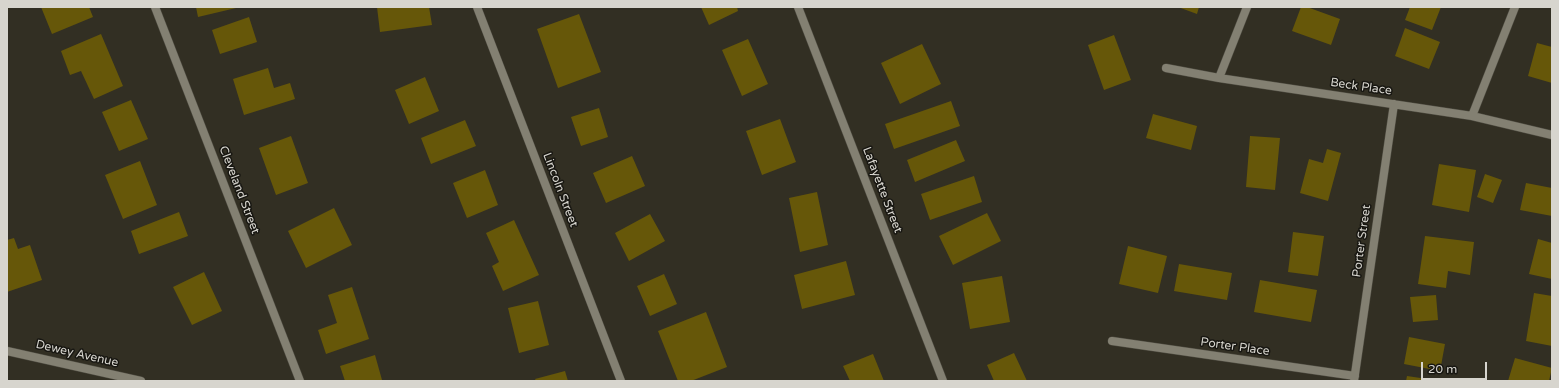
<!DOCTYPE html>
<html>
<head>
<meta charset="utf-8">
<style>
	body { margin:0 }
	#map { position:relative; width:1559px; height:388px; overflow:hidden; background:#322f23; font-family:"Varela Round",sans-serif }
	canvas { display:block }
	.frame { position:absolute; inset:0; border:8px solid #d7d5ce; pointer-events:none }
	.scale { position:absolute; left:1421px; top:362px; width:66px; height:18px; box-sizing:border-box; border:2px solid #d7d5ce; border-top:0; padding-left:5px; font-size:12px; line-height:14px; white-space:nowrap; color:#d7d5ce; -webkit-text-stroke:3px #181712; paint-order:stroke }
</style>
</head>
<body>
<div id="map">
<canvas width="1559" height="388"></canvas>
<div class="frame"></div>
<div class="scale">20 m</div>
</div>
<script>
const context = document.querySelector('canvas').getContext('2d');
context.lineJoin = 'round';
function fillPath(path, color) {
  context.fillStyle = color;
  context.fill(path, 'evenodd');
}
function shape(rows) {
  const path = new Path2D();
  for (const r of rows) {
    path.moveTo(r[0], r[1]);
    for (let i = 2; i < r.length; i += 2) path.lineTo(r[i], r[i + 1]);
  }
  return path;
}
function strokePath(path, color, width, dash) {
  context.strokeStyle = color;
  context.lineWidth = width;
  context.lineCap = dash ? 'butt' : 'round';
  context.setLineDash(dash || []);
  context.stroke(path);
}
function label(font, color, halo, rows, align = 'center') {
  context.font = font + ' "Varela Round",sans-serif';
  context.lineWidth = 3;
  context.setLineDash([]);
  context.textBaseline = 'middle';
  context.strokeStyle = halo;
  context.fillStyle = color;
  for (const [text, x, y, turn = 0] of rows) {
    context.save();
    context.translate(x, y);
    context.rotate((+turn || 0) * Math.PI / 180);
    context.textAlign = isNaN(turn) ? turn : align;
    if (halo) context.strokeText(text, 0, 0);
    context.fillText(text, 0, 0);
    context.restore();
  }
}
fillPath(shape([
	[41,7,89,7,93,17,52,34],
	[196,7,236,7,236,8,198,17],
	[377,7,429,7,432,25,380,32],
	[701,7,737,7,738,11,709,25],
	[1178,7,1199,7,1197,14],
	[1301,7,1307,7,1340,19,1331,45,1292,31],
	[1410,7,1441,7,1432,30,1405,20],
	[579,14,601,72,558,88,537,29],
	[249,17,257,42,220,54,212,30],
	[1405,28,1440,42,1429,69,1395,56],
	[101,34,123,86,94,99,81,71,70,75,61,51],
	[1114,35,1131,80,1104,90,1088,45],
	[748,39,768,84,742,96,722,50],
	[1537,43,1552,47,1552,83,1528,76],
	[922,44,941,84,900,104,881,63],
	[268,68,274,88,290,83,295,99,244,115,233,79],
	[425,77,439,111,409,124,395,90],
	[131,100,148,139,119,151,102,112],
	[951,101,960,126,894,149,885,124],
	[599,108,608,137,581,146,571,117],
	[1153,114,1197,126,1191,150,1146,138],
	[780,119,796,162,762,175,746,131],
	[465,120,476,146,431,164,421,138],
	[291,136,308,183,276,195,259,148],
	[1250,136,1280,138,1275,190,1246,187],
	[956,140,965,161,915,182,907,160],
	[1327,149,1341,153,1328,201,1300,193,1309,159,1323,163],
	[632,156,645,186,606,203,593,173],
	[140,161,157,205,123,219,105,175],
	[1439,164,1476,170,1469,212,1432,205],
	[485,170,498,205,467,218,453,183],
	[1485,174,1502,180,1493,203,1477,197],
	[974,176,982,202,930,220,921,194],
	[1526,183,1552,188,1552,216,1520,210],
	[817,192,828,245,800,252,789,198],
	[334,208,352,245,306,268,288,231],
	[179,212,188,236,139,254,131,231],
	[987,213,1001,241,953,265,939,236],
	[650,214,665,241,629,261,615,233],
	[514,220,539,275,503,291,492,266,499,262,486,233],
	[1293,232,1324,236,1318,276,1288,272],
	[1425,236,1474,242,1470,275,1448,271,1446,288,1418,284],
	[14,238,18,249,30,245,42,280,7,292,7,240],
	[1538,239,1552,243,1552,279,1529,274],
	[1128,246,1167,256,1158,293,1119,284],
	[846,261,855,295,802,309,794,275],
	[1179,264,1232,273,1227,300,1174,291],
	[204,272,222,311,192,325,173,287],
	[664,274,677,304,650,316,637,286],
	[1002,276,1010,322,970,329,962,283],
	[1260,280,1317,290,1311,322,1254,312],
	[352,287,369,339,326,354,318,330,337,323,328,295],
	[1534,293,1552,296,1552,346,1526,341],
	[1436,295,1438,320,1413,322,1410,297],
	[538,301,549,345,519,353,508,308],
	[706,312,727,367,691,381,678,381,658,331],
	[1409,337,1445,344,1440,371,1404,364],
	[1014,353,1027,381,994,381,987,365],
	[873,354,884,381,850,381,843,366],
	[375,355,382,380,345,381,340,366],
	[1515,358,1552,368,1549,381,1508,381],
	[565,371,568,381,536,381,535,379],
	[1407,376,1434,380,1434,381,1406,381]
]), '#665709');
const street = shape([
	[155,7,300,381],
	[477,7,621,381],
	[798,7,943,381],
	[1166,68,1219,78,1472,116,1552,135],
	[1219,78,1247,7],
	[1472,116,1515,7],
	[1112,341,1355,376],
	[7,351,141,381],
	[1354,381,1394,104]
]);
strokePath(street, '#4f4c42', 9);
strokePath(street, '#838072', 8);
label('12px', '#d7d5ce', '#181712', [
	["Beck Place",1361,87,8],
	["Cleveland Street",239,190,69],
	["Lincoln Street",560,190,69],
	["Lafayette Street",882,190,69],
	["Porter Street",1362,241,-82],
	["Porter Place",1235,347,8],
	["Dewey Avenue",77,354,13]
]);
</script>
</body>
</html>
